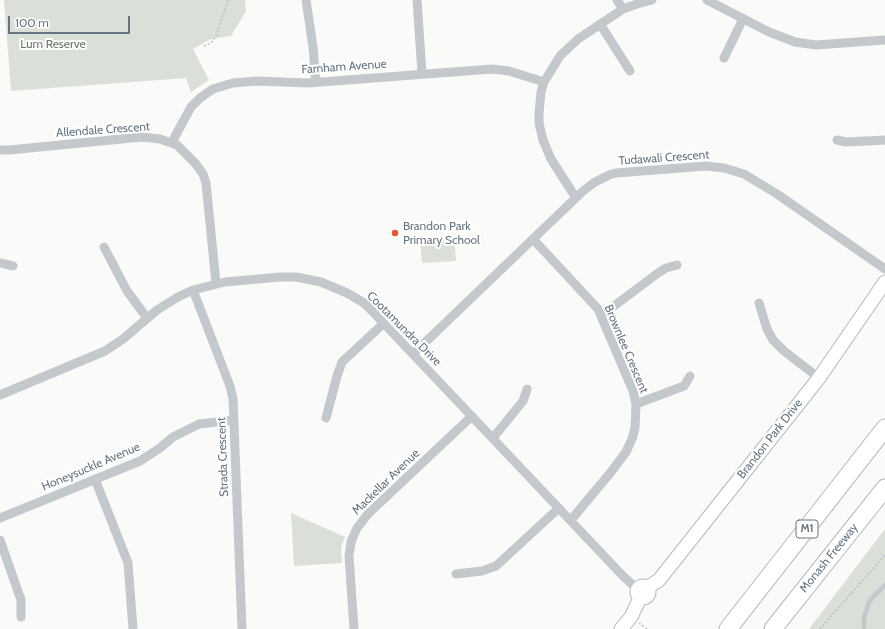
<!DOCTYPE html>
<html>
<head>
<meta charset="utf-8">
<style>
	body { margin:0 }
	#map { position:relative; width:885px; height:629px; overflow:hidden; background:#fafaf8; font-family:Cabin,sans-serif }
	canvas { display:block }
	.scale { position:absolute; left:8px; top:16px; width:122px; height:18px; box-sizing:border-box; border:2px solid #657683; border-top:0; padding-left:5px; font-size:12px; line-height:14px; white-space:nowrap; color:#657683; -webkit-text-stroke:3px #fff; paint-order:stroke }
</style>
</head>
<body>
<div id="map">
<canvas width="885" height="629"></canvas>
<div class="scale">100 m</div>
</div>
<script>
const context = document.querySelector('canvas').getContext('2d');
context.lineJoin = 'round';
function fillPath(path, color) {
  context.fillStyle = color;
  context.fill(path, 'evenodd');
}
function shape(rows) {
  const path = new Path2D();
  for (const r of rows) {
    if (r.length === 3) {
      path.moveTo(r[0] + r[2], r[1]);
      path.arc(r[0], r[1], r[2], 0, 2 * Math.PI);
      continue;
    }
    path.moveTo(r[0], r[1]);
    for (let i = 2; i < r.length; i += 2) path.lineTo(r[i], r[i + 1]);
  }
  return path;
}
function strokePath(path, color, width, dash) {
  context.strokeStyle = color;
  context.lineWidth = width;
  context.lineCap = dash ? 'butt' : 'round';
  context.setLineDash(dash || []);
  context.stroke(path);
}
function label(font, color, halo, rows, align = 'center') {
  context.font = font + ' Cabin,sans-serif';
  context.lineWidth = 4;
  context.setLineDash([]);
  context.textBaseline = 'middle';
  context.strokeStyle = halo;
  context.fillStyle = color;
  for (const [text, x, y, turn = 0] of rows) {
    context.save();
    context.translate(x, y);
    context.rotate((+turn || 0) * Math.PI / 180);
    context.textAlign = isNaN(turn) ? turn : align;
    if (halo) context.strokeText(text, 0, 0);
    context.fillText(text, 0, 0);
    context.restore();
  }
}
fillPath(shape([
	[4,0,245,0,246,11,231,36,211,39,193,49,209,80,191,92,186,78,11,91],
	[454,236,456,261,422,263,420,239],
	[291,513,345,537,341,547,342,563,294,566],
	[885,529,885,629,809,629]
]), '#dadfd7');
const secondary = shape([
	[643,592,6],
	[647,588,659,580,819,378,885,282],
	[621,629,631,617,640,598]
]);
const highway = shape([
	[728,629,885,428],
	[773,629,885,488]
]);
strokePath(secondary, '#b3babf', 15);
strokePath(highway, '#b4b9bd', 19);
strokePath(shape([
	[204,46,212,42,216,36,228,0],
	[639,623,647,629],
	[820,629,885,555]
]), '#bbbfc2', 1.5, [2, 2]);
strokePath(shape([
	[864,629,864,618,869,602,873,597,885,585]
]), '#c3c8cc', 4.5);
strokePath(shape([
	[306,0,313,47,316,82],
	[417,0,422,73],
	[617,0,623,9],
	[707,0,769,32,795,42,816,45,885,40],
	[600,24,630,71],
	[724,58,743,19],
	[837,140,846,142,885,140],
	[172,142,191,107,200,98,213,89,233,83,257,81,308,83,492,69,509,71,544,82],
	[0,150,9,150,142,137,160,139,177,145,195,163,203,174,206,183,216,283],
	[576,198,551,159,543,140,539,123,539,113,541,92,544,82,560,56,578,39,623,9,637,4,652,0],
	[533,239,598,309,633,391,636,404,635,428,632,439,626,452,611,472,571,520],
	[104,247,127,291,147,318],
	[0,263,13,266],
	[193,290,230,386,233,399,242,629],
	[759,303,767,329,773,340,784,351,819,378],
	[602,315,658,273,666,268,677,265],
	[413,354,583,191,595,182,609,175,616,173,706,166,724,168,744,174,777,194,885,269],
	[0,395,105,351,123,339,157,310,178,297,193,290,225,282,280,277,296,277,321,282,347,293,364,303,373,312,622,575,637,589],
	[636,404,684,386,690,376],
	[326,418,337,376,342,362,384,323],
	[493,438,523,401,527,389],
	[95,479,128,563,133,629],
	[0,518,140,461,160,448,173,437,199,424,234,420],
	[0,540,21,600,21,617],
	[456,574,482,571,496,566,559,508],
	[354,629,349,556,351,542,357,528,368,514,472,416]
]), '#c3c8cc', 9);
strokePath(secondary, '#fff', 13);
strokePath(highway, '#fff', 17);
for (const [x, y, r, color] of [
	[395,233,4,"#e4572e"]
]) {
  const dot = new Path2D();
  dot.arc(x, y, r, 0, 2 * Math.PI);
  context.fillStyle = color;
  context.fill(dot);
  strokePath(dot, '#fff', 1.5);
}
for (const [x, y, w] of [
	[807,529,22]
]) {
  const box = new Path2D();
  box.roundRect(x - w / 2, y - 9, w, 18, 3);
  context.fillStyle = '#fff';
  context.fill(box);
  strokePath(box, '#657683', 1);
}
label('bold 11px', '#657683', null, [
	["M1",807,529]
]);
label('12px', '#687a64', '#fff', [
	["Lum Reserve",53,44]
]);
label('12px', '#657683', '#fff', [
	["Farnham Avenue",344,67,-4],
	["Allendale Crescent",103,130,-4],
	["Tudawali Crescent",664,158,-4],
	["Cootamundra Drive",404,329,45],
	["Brownlee Crescent",626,349,67],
	["Brandon Park Drive",770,439,-52],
	["Strada Crescent",223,457,-92],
	["Honeysuckle Avenue",91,467,-23],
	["Mackellar Avenue",386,482,-44],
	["Monash Freeway",829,558,-51]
]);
label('12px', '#657683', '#fff', [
	["Brandon Park",403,226],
	["Primary School",403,240]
], 'left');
</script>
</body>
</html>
